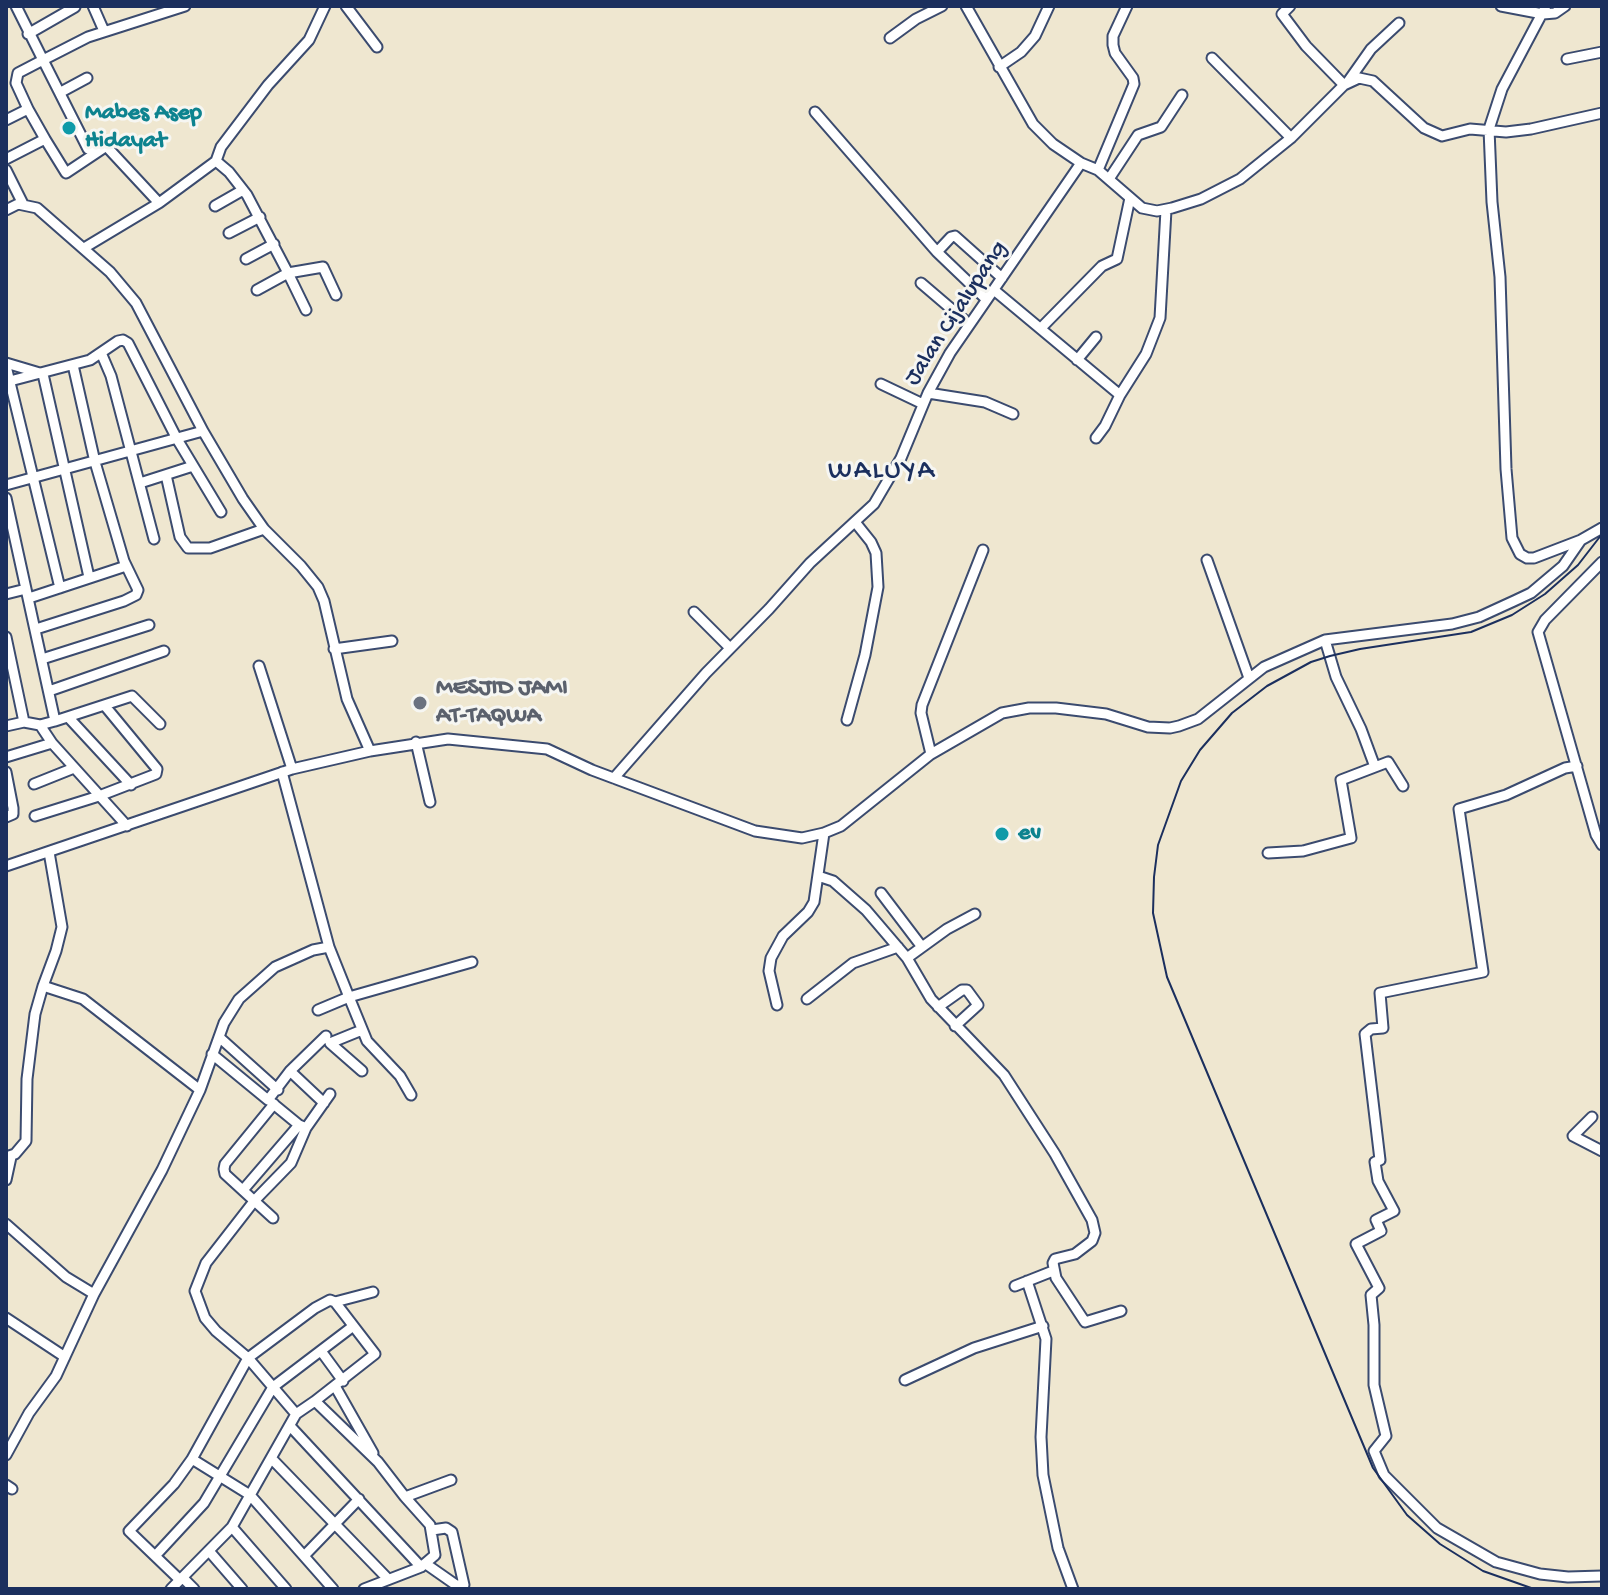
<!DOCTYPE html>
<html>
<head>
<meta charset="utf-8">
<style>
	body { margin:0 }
	#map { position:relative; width:1608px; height:1595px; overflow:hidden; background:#efe7d0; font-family:"Gochi Hand",sans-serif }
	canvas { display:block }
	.frame { position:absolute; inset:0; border:8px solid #1b2f5e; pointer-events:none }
</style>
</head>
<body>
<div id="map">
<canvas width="1608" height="1595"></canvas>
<div class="frame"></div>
</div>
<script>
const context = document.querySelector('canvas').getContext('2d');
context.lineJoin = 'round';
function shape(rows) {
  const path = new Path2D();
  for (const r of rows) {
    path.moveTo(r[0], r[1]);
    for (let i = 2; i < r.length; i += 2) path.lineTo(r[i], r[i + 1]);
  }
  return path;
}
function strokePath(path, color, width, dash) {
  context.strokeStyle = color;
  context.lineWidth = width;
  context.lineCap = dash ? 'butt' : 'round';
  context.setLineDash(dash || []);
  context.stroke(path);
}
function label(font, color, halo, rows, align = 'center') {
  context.font = font + ' "Gochi Hand",sans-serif';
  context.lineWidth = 6;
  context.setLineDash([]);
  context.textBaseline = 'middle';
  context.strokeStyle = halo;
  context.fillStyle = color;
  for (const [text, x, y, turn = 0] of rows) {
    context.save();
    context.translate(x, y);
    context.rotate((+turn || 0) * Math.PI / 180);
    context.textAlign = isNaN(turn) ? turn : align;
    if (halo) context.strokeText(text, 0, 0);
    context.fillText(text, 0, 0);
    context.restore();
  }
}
const minor = shape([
	[93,6,104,31],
	[185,6,88,37,43,60,88,149,106,146,159,203,216,161,221,147,268,85,309,40,325,6],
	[346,6,377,47],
	[1290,6,1282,14,1306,46,1344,85],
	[1501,6,1543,14,1555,13,1565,6],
	[1546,6,1502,89,1489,129,1492,202,1500,277,1506,469,1512,538,1520,554,1527,558,1534,558,1581,540,1602,528],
	[28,34,75,7],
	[890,38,916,19,942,6],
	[1212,58,1291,138],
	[1567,59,1602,52],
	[999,67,1021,52,1035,36,1049,6],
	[1347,83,1371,49,1399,23],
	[61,92,87,78],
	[815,112,937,252,951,237,955,236,1002,278],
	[6,120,28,109,16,83,18,73,43,60,16,6],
	[45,139,66,173,102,149],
	[6,159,45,139,28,109],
	[216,161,229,172,247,195,288,273,257,290],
	[1081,163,1098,170,1142,208,1157,211,1172,208,1201,199,1240,179,1291,138,1344,85,1359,78,1373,81,1424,128,1442,136,1470,129,1506,132,1531,129,1602,113],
	[6,170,23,204],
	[1098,170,1134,84,1133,78,1115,53,1113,45,1113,36,1127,6],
	[1109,179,1138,135,1161,127,1182,95],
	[215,206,243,190],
	[6,210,18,204,37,208,110,272,136,303,203,431],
	[229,233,260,217],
	[84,248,159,203],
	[937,252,986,299],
	[246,259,274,244],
	[921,283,969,324],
	[994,290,1120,395,1146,354,1160,318,1166,210],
	[306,310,288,273,323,267,336,295],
	[1041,328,1102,266,1117,259,1130,198],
	[102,355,111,376,154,539],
	[1077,360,1096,337],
	[6,363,43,374,89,577],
	[6,366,60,588],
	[10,381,90,360,118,341,123,340,128,343,177,439,221,512],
	[881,384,923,404],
	[928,393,985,402,1013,414],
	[1096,438,1105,426,1120,395],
	[166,475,180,537,188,548,210,548,264,529],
	[140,483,193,466],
	[6,485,203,431,243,499,264,529,301,566,318,587,324,601,347,699,370,751],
	[6,498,55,721,40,725,24,722,6,726],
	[1207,560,1249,678],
	[1602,562,1545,620,1538,632,1596,835,1602,845],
	[6,594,26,589],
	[29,598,126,566],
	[694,612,730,648],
	[36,629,124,601,136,595,138,590,124,561,95,462,73,365],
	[6,637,24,722],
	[1325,640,1336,677,1361,729,1375,767],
	[334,649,392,641],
	[42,659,149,625],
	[259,666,292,769],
	[49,691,164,651],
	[69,718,131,785],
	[847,720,865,655,878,587,876,553,871,542,855,522],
	[55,721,132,696,160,724],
	[40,725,52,743,127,826],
	[416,742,430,802],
	[931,754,921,713,922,705,983,550],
	[6,757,52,743],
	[1577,766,1565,768,1506,795,1459,809,1483,972,1380,993,1383,1028,1371,1029,1365,1034,1380,1160,1375,1162,1378,1181,1394,1211,1376,1220,1381,1231,1356,1244,1379,1288,1371,1295,1374,1325,1374,1385,1386,1436,1374,1451,1384,1475,1437,1528,1496,1562,1540,1574,1568,1577,1602,1576],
	[6,772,13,808,13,814,6,817],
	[282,772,329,947,349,997,472,962],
	[614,778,706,673,769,609,810,563,874,504,901,458,928,393,950,353,1081,163,1053,144,1033,124,966,6],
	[34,784,74,768],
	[35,816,99,796,156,774,157,769,105,706],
	[49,852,62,927,56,951,43,986,83,999,200,1090],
	[1268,853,1303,851,1351,838,1341,780,1388,762,1403,786],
	[6,866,292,769,370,751,448,739,547,749,592,770,755,831,802,838,824,833,841,826,931,754,1002,713,1029,708,1056,708,1106,714,1148,727,1170,728,1179,726,1198,719,1264,667,1325,640,1452,624,1479,617,1514,601,1531,593,1563,566,1581,540],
	[818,876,833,881,866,910,907,958,931,999,1004,1075,1055,1154,1092,1220,1095,1233,1092,1241,1075,1254,1055,1259,1053,1263,1056,1278,1085,1322,1121,1311],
	[881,893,922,947],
	[907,958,947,929,975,914],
	[807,999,853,963,898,947],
	[777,1005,769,971,771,958,783,936,808,912,814,902,824,833],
	[938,1007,962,990,967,990,978,1005,955,1026],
	[318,1010,349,997,367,1041,400,1076,411,1095],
	[219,1037,278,1090],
	[212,1054,268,1100,290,1071,326,1036],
	[290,1071,324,1103],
	[362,1071,330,1043,362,1030],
	[1592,1117,1573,1136,1602,1151],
	[306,1128,330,1094],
	[6,1157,15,1154,26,1141,27,1079,35,1014,43,986],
	[6,1180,11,1157],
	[243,1190,299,1125,271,1102],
	[273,1218,225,1174,224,1169,225,1164,274,1104],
	[6,1224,66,1277,94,1294],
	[1027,1281,1046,1339,1041,1437,1043,1475,1058,1548,1073,1589],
	[1015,1286,1053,1271],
	[335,1302,373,1292],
	[6,1318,65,1357],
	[321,1351,343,1381],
	[905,1380,974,1348,1043,1326],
	[335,1386,373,1453],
	[315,1401,375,1354,335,1302,330,1300,315,1308,248,1358,192,1459,250,1495,333,1589],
	[296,1414,315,1401,378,1462,405,1497,451,1480],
	[290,1426,421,1567],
	[6,1455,29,1413,56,1376,94,1294,162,1170,200,1090,224,1023,239,999,275,967,313,950,329,947],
	[271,1458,388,1579],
	[6,1485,12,1489],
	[232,1527,286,1589],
	[209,1551,242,1589],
	[155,1556,129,1531,174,1484,192,1459],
	[304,1556,359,1499],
	[426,1564,456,1585,464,1585,452,1532,446,1528,432,1530],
	[183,1578,194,1589],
	[180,1580,155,1556,204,1503,273,1387,352,1327],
	[171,1589,232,1527,296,1414,248,1358,216,1331,205,1318,195,1291,206,1263,255,1200,291,1163,306,1128,299,1125],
	[364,1589,421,1567,435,1555,430,1525,405,1497]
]);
strokePath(minor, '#3b4b6f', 13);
strokePath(minor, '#fff', 9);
strokePath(shape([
	[1534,1589,1483,1571,1440,1544,1407,1515,1373,1468,1167,977,1153,913,1154,877,1158,845,1181,781,1200,750,1232,713,1267,686,1311,662,1330,656,1360,649,1471,632,1512,615,1545,594,1578,565,1602,534]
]), '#1b2f5e', 2);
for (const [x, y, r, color] of [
	[69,128,8,"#0f9aa8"],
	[420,703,8,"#6b7280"],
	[1002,834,8,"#0f9aa8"]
]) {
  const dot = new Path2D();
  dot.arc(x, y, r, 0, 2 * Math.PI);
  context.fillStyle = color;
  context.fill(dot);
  strokePath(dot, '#f6f6f2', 3);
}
label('bold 24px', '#0d838f', '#f6f6f2', [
	["Mabes Asep",85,114],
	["Hidayat",85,142],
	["ev",1018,834]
], 'left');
label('24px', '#1b2f5e', '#f6f6f2', [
	["Jalan Cijalupang",957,314,-57]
]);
label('bold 24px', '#5b616d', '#f6f6f2', [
	["MESJID JAMI",436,689],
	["AT-TAQWA",436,717]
], 'left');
context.letterSpacing = '2px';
label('28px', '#1b2f5e', '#f6f6f2', [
	["WALUYA",882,473]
]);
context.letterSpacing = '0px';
</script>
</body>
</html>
